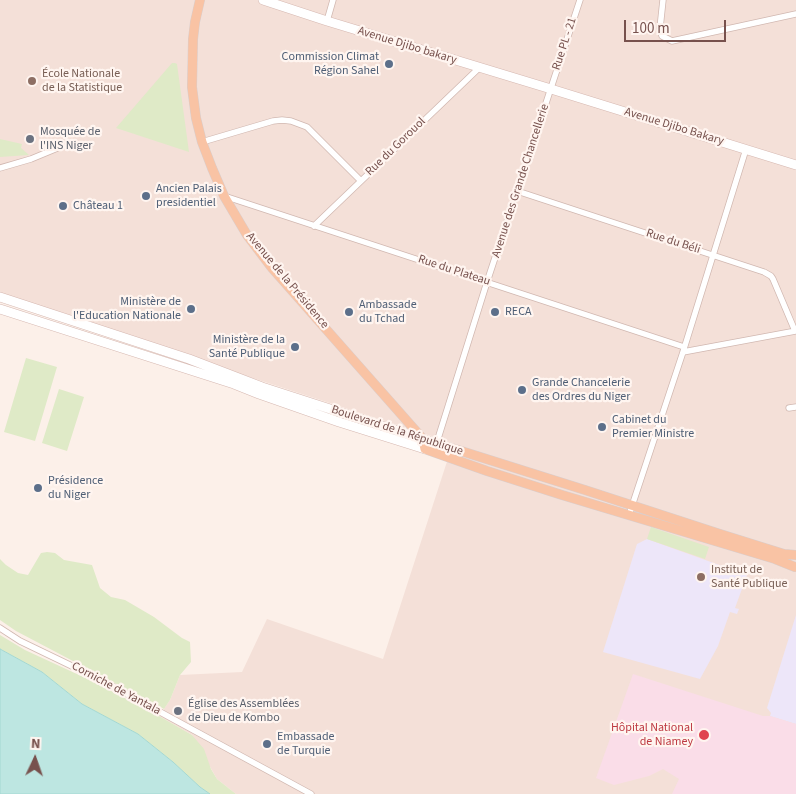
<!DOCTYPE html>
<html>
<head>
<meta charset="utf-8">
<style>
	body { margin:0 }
	#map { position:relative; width:796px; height:794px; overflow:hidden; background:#fcf0e9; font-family:"Source Sans 3",sans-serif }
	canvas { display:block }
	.north { position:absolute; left:10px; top:734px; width:50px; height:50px; -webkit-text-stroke:4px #fff5f0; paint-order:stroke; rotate:3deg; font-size:14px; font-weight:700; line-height:20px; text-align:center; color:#77514d }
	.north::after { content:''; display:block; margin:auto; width:18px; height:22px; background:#77514d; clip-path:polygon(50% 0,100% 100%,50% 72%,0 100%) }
	.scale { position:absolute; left:624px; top:20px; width:102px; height:22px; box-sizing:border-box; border:2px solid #77514d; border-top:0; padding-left:6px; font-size:15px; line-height:18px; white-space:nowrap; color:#77514d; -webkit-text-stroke:4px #fff5f0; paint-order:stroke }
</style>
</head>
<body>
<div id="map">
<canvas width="796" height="794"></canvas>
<div class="north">N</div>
<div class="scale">100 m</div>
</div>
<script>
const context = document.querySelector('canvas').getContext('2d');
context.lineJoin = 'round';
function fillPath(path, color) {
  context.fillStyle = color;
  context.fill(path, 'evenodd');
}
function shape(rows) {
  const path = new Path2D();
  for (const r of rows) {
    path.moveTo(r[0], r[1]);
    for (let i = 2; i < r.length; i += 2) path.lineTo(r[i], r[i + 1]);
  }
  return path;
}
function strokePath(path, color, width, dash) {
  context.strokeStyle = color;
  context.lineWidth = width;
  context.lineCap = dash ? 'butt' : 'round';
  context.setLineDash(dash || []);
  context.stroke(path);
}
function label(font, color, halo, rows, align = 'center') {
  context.font = font + ' "Source Sans 3",sans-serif';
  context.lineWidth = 4.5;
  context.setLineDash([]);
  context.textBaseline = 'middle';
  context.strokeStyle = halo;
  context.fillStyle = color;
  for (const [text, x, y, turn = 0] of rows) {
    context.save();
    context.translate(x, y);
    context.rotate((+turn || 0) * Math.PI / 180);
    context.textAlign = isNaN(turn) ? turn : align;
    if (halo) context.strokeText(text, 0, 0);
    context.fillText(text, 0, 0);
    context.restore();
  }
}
fillPath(shape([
	[0,0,796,0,796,794,236,794,217,779,192,735,159,716,170,700,180,675,242,672,267,619,383,659,453,443,0,296]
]), '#f4e0d8');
fillPath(shape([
	[647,539,747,575,735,608,739,609,737,614,730,612,718,646,700,679,603,652,637,544],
	[796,615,796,724,770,716,771,713,767,708]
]), '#ede6f9');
fillPath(shape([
	[633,674,763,716,770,716,796,724,796,794,672,794,679,779,663,769,649,776,614,785,596,778]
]), '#fadde8');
fillPath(shape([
	[172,63,175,63,177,64,189,152,116,128],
	[0,139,22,144,21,148,29,155,0,157],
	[26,358,57,367,35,441,4,432],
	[59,389,84,397,67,451,42,443],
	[651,527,709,547,705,559,647,539],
	[47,552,55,553,64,560,92,565,100,588,111,597,125,600,154,617,182,638,190,642,191,662,180,675,170,700,164,709,16,631,0,620,0,559,6,565,18,573,28,575,41,553],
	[0,635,25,650,92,681,159,716,192,735,204,749,211,769,217,779,236,794,210,794,200,787,173,762,138,734,82,704,42,672,0,649]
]), '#dfeac7');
const water = shape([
	[0,649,42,672,82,704,138,734,173,762,200,787,210,794,0,794,0,649]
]);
fillPath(water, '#bde6e1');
strokePath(water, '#a4d8d2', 1);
const street = shape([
	[663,0,660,28,662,36,672,41,796,14],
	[327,21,333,0],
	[202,142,273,121,282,120,291,121,307,127,361,181],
	[0,168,31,159,60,147],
	[517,191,764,272,771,276,773,279,795,331],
	[224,196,684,347],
	[314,226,479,68],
	[683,352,796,331],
	[789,408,796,407],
	[436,445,487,282,580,0],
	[629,515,683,352,746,149],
	[0,628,20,641,105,682,311,794]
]);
const secondary = shape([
	[263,0,327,21,551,89,796,165],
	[0,297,189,359,262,387,423,439],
	[0,309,234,384,259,394,339,422,425,449]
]);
const primary = shape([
	[200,0,195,22,193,39,192,87,196,118,202,142,212,168,224,196,247,235,272,268,423,439,425,449,487,471,562,495,775,559,795,567],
	[423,439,585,490,720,534,784,554,796,555]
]);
strokePath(street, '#d1b8b1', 7);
strokePath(secondary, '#d6b8b1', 10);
strokePath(primary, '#d9cecd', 10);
strokePath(street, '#fff', 5.5);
strokePath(secondary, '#fff', 9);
strokePath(primary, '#f9c3a4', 9);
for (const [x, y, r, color] of [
	[389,64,5,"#5c6f8a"],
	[32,81,5,"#8d6e63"],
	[30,139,5,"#6b7280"],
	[146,196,5,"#5c6f8a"],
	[63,206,5,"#5c6f8a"],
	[191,309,5,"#5c6f8a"],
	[349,312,5,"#5c6f8a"],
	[495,312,5,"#5c6f8a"],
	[295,347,5,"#5c6f8a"],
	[522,390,5,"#5c6f8a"],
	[602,427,5,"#5c6f8a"],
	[38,488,5,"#5c6f8a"],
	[701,577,5,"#8d6e63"],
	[178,711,5,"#6b7280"],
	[704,735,6,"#e0444e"],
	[267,744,5,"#5c6f8a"]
]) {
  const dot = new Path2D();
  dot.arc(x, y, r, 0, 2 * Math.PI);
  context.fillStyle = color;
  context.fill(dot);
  strokePath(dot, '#fff5f0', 2);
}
label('12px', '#77514d', '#fff5f0', [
	["Rue PL - 21",565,44,-72],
	["Avenue Djibo bakary",407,46,17],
	["Avenue Djibo Bakary",674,127,17],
	["Rue du Gorouol",396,147,-44],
	["Avenue des Grande Chancellerie",521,181,-72],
	["Rue du Béli",673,242,18],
	["Rue du Plateau",454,271,18],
	["Avenue de la Présidence",287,281,50],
	["Boulevard de la République",397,431,18],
	["Corniche de Yantala",116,689,28]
]);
label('12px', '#4e5e75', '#fff5f0', [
	["Commission Climat",379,57,"right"],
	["Région Sahel",379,71,"right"],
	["Ancien Palais",156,189],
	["presidentiel",156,203],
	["Château 1",73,206],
	["Ministère de",181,302,"right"],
	["l'Education Nationale",181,316,"right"],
	["Ambassade",359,305],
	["du Tchad",359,319],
	["RECA",505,312],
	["Ministère de la",285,340,"right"],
	["Santé Publique",285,354,"right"],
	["Grande Chancelerie",532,383],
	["des Ordres du Niger",532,397],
	["Cabinet du",612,420],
	["Premier Ministre",612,434],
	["Présidence",48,481],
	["du Niger",48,495],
	["Embassade",277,737],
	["de Turquie",277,751]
], 'left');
label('12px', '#785e54', '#fff5f0', [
	["École Nationale",42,74],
	["de la Statistique",42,88],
	["Institut de",711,570],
	["Santé Publique",711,584]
], 'left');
label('12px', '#5b616d', '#fff5f0', [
	["Mosquée de",40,132],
	["l'INS Niger",40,146],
	["Église des Assemblées",188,704],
	["de Dieu de Kombo",188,718]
], 'left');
label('12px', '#be3a42', '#fff5f0', [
	["Hôpital National",693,728],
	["de Niamey",693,742]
], 'right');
</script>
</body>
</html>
